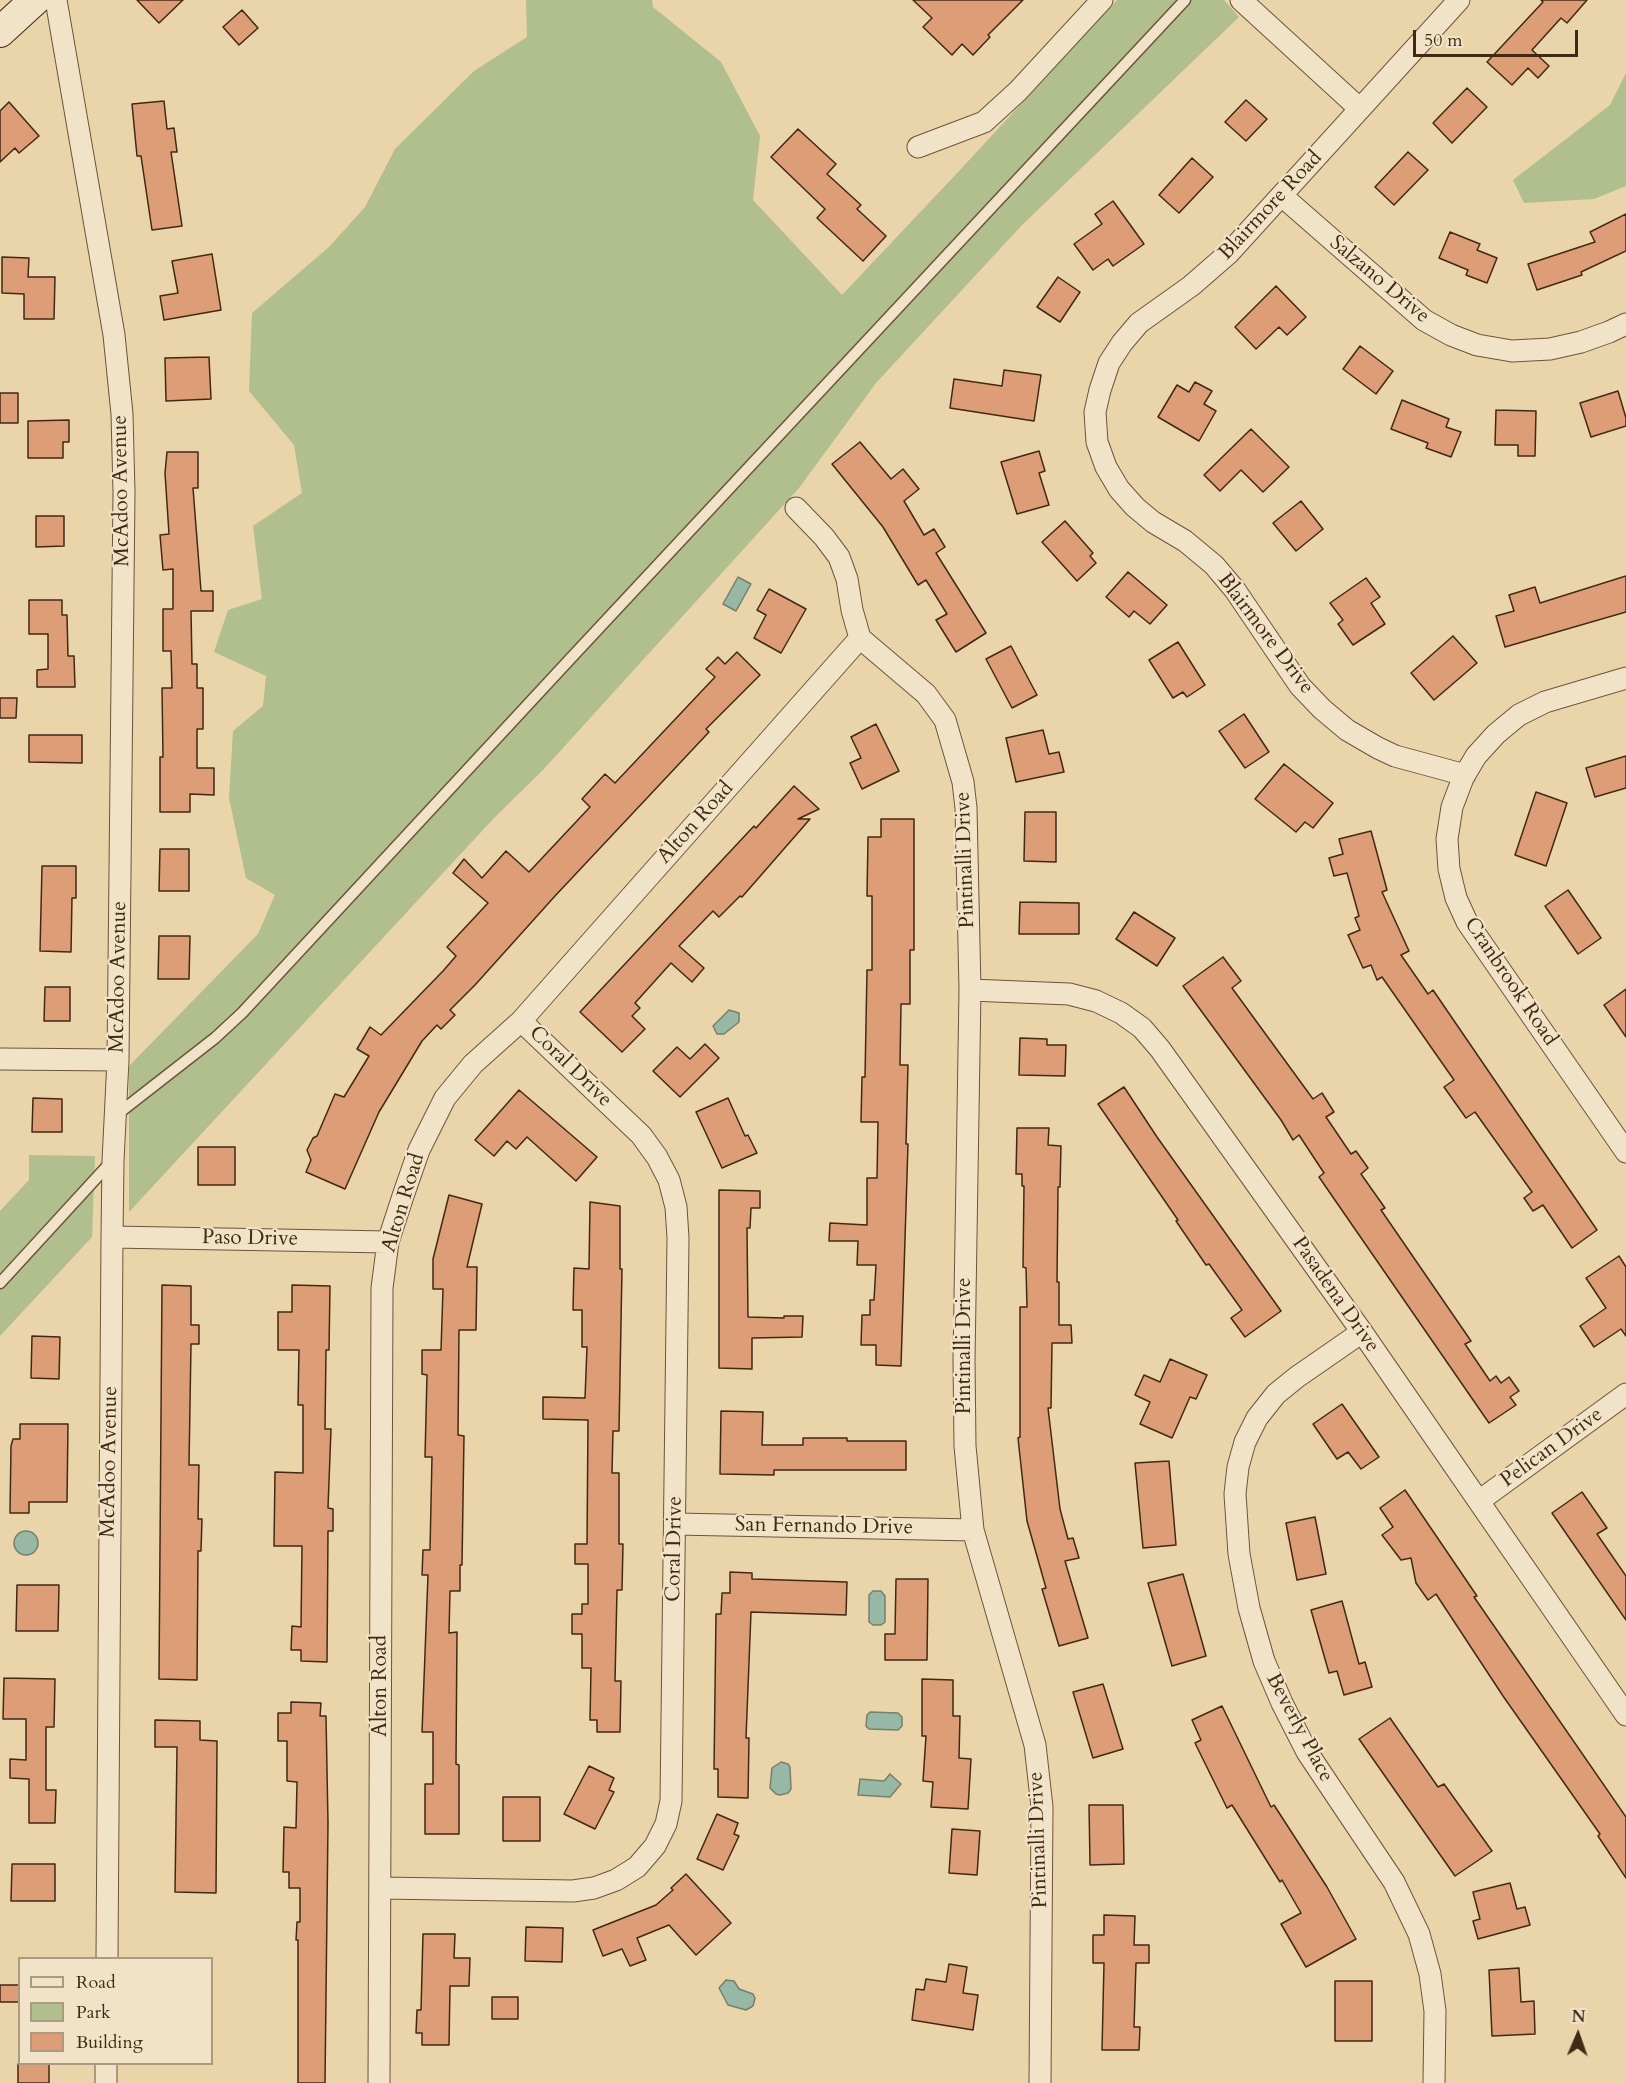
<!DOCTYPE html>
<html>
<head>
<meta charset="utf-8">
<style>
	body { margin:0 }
	#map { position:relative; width:1626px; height:2083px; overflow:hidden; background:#ead4aa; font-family:Cardo,serif }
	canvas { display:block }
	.legend { position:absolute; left:18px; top:1957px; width:195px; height:108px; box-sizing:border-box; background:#f1e3c8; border:2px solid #ab9980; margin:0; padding:8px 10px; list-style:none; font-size:18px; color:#422914 }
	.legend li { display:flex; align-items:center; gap:12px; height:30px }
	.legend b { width:30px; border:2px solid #ab9980 }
	.north { position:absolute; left:1548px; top:2005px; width:60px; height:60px; -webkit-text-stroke:4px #f1e3c8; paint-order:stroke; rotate:2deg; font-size:16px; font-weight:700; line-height:24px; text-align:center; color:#422914 }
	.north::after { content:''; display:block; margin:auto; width:21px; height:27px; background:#422914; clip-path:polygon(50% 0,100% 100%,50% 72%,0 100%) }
	.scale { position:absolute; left:1413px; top:30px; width:165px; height:27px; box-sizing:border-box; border:3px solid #422914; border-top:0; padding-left:8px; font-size:18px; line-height:21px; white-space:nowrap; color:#422914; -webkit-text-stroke:4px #f1e3c8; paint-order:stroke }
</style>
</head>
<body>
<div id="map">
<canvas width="1626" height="2083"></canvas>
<ul class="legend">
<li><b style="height:8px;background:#f1e3c8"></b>Road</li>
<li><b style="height:16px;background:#b1be8d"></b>Park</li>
<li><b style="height:16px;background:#dc9d77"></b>Building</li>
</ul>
<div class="north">N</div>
<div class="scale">50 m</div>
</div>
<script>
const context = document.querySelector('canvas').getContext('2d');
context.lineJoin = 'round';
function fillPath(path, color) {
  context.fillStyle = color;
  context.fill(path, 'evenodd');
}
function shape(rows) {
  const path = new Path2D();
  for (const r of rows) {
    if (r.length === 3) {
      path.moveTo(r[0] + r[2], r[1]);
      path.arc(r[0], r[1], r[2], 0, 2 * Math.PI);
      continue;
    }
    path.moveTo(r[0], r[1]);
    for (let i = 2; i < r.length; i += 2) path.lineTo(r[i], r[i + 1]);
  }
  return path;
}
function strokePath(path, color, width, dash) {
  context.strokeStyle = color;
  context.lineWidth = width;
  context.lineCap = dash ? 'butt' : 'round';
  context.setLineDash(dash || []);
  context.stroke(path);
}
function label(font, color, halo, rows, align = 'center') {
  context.font = font + ' Cardo,serif';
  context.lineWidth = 4.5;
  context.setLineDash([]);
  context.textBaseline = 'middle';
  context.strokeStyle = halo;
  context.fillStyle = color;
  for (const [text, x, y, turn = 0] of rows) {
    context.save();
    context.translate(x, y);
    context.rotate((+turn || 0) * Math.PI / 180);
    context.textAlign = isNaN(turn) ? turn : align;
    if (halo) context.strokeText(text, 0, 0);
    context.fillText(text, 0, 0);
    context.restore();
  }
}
fillPath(shape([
	[526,0,652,0,653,7,721,62,760,136,753,200,842,295,960,170,1117,0,1224,0,1239,17,1022,225,876,383,799,488,543,770,494,818,129,1212,129,1066,258,934,275,895,246,878,229,798,233,731,263,706,266,676,214,652,228,610,262,599,253,526,302,493,294,445,249,391,252,313,329,247,365,207,395,149,474,71,527,37],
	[1626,73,1626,186,1594,199,1524,203,1513,180,1610,105],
	[29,1155,95,1156,92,1237,0,1336,0,1211,29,1180]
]), '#b1be8d');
const water = shape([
	[738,577,751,584,736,611,723,604,738,577],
	[729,1010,739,1013,739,1022,724,1034,717,1034,713,1026,729,1010],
	[26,1543,12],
	[873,1591,881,1591,885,1596,885,1622,881,1625,873,1625,869,1622,869,1595,873,1591],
	[870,1712,898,1713,902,1717,902,1726,898,1730,869,1729,866,1726,867,1715,870,1712],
	[781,1762,788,1764,790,1767,791,1789,788,1793,780,1795,776,1794,770,1788,772,1768,781,1762],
	[890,1774,901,1784,890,1797,858,1795,860,1779,884,1781,890,1774],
	[726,1980,734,1981,739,1989,753,1994,755,1998,753,2006,746,2010,728,2005,719,1988,726,1980]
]);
fillPath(water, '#98b8a6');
strokePath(water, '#767f6c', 1.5);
const building = shape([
	[137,0,183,0,159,23,137,0],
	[913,0,1023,0,988,35,990,37,973,55,962,44,952,55,923,27,932,18,913,0],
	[1541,0,1587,0,1567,23,1561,18,1532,50,1549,66,1538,78,1528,68,1512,85,1487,62,1543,2,1541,0],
	[242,10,258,28,239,45,223,27,242,10],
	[1467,88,1487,107,1452,143,1433,123,1467,88],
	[1246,100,1267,119,1246,141,1225,122,1246,100],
	[164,101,167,129,174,128,177,152,171,152,182,226,152,230,141,156,137,156,132,104,164,101],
	[9,102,39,136,19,153,15,148,0,162,0,111,9,102],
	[798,129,836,164,827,174,861,205,857,209,886,236,863,261,817,218,825,209,771,157,798,129],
	[1408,152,1428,170,1394,205,1375,187,1408,152],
	[1192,158,1213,177,1179,213,1159,195,1192,158],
	[1113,201,1144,244,1113,266,1108,259,1093,270,1074,244,1102,224,1095,214,1113,201],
	[1626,214,1626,251,1581,272,1582,275,1537,290,1528,264,1595,242,1590,232,1626,214],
	[1450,232,1480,244,1477,250,1497,258,1487,283,1466,275,1468,270,1439,258,1450,232],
	[212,254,221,310,164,320,160,296,178,293,172,261,212,254],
	[2,257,29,258,28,277,55,277,54,319,24,319,24,294,2,293,2,257],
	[1058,277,1080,292,1060,322,1037,307,1058,277],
	[1276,286,1306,317,1287,335,1279,327,1256,349,1235,327,1276,286],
	[1360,346,1393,371,1376,394,1343,369,1360,346],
	[209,357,211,399,166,401,165,358,209,357],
	[1004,370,1041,375,1034,421,950,408,954,379,1002,386,1004,370],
	[1195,382,1212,391,1204,404,1216,411,1199,441,1158,417,1177,385,1189,392,1195,382],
	[1618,391,1626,418,1626,426,1591,437,1580,403,1618,391],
	[0,393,18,393,18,423,0,423,0,393],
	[1402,400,1449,419,1446,427,1461,432,1451,457,1426,448,1428,443,1391,429,1402,400],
	[1496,410,1536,411,1535,456,1518,456,1518,445,1495,445,1496,410],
	[69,420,69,442,63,442,63,458,28,458,28,421,69,420],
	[1251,429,1289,467,1263,492,1241,470,1220,491,1204,475,1251,429],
	[860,442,891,479,903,469,919,489,904,501,924,535,934,529,945,547,936,553,986,633,956,652,936,620,947,614,926,580,918,585,883,527,832,464,860,442],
	[1039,451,1045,471,1039,473,1049,505,1017,514,1001,462,1039,451],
	[167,452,198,452,198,488,193,488,201,591,213,591,213,611,191,611,192,664,197,664,197,688,203,688,203,729,197,729,197,768,214,768,214,795,190,794,190,812,160,812,160,757,163,757,162,688,172,688,171,651,163,651,163,609,173,609,173,569,163,570,160,535,169,534,165,473,167,452],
	[1301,501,1323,529,1296,551,1273,523,1301,501],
	[36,516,64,516,64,546,36,547,36,516],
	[1065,521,1093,553,1090,556,1096,563,1077,581,1042,542,1065,521],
	[1128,572,1167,605,1150,624,1134,611,1129,617,1106,597,1128,572],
	[1626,576,1626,612,1505,647,1496,616,1514,611,1509,595,1535,587,1540,603,1626,576],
	[1366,578,1380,597,1371,603,1385,624,1353,645,1338,624,1343,620,1330,603,1366,578],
	[769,589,806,609,781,653,754,638,766,615,757,610,769,589],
	[29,600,62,600,62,615,67,615,68,656,74,656,75,687,37,687,37,670,48,669,48,634,29,634,29,600],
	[1453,636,1477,663,1434,700,1411,673,1453,636],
	[1178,642,1205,685,1187,697,1183,692,1173,698,1149,660,1178,642],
	[1011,646,1037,695,1012,708,986,659,1011,646],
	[737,652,760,675,706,729,709,732,555,896,475,985,450,1010,455,1015,441,1029,437,1025,422,1041,379,1112,345,1189,306,1172,311,1160,307,1150,313,1138,317,1136,335,1094,344,1097,369,1056,357,1049,370,1027,381,1035,443,971,456,956,447,947,488,903,453,873,464,859,482,878,506,851,529,872,590,807,582,799,605,774,615,783,715,677,706,669,718,657,725,664,737,652],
	[0,698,17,698,16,718,0,718,0,698],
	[1244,714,1269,752,1245,768,1219,731,1244,714],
	[876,724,899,771,862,789,850,763,861,758,851,737,876,724],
	[1043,730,1049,754,1059,752,1064,772,1016,782,1006,738,1043,730],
	[29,735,82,735,82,763,29,762,29,735],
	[1626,756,1626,788,1595,797,1586,768,1626,756],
	[1284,764,1333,803,1313,828,1305,822,1296,832,1255,799,1284,764],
	[794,786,819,809,798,819,810,819,742,897,740,896,719,917,713,911,679,946,704,968,692,982,671,963,635,1003,640,1008,632,1016,645,1029,622,1052,580,1012,754,826,756,828,794,786],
	[1536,792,1567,803,1546,866,1515,855,1536,792],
	[1025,812,1056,812,1056,862,1024,861,1025,812],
	[881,819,914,819,914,950,910,950,910,1004,901,1004,900,1065,908,1065,906,1144,908,1144,901,1366,876,1365,876,1345,861,1345,862,1315,870,1315,870,1300,874,1300,876,1265,857,1265,858,1241,829,1241,830,1223,867,1225,867,1178,877,1178,878,1122,861,1122,862,1077,865,1077,867,970,872,970,872,896,867,896,868,837,881,837,881,819],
	[1371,831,1387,890,1382,892,1409,951,1401,955,1428,994,1433,990,1597,1230,1572,1248,1543,1205,1533,1211,1524,1198,1532,1192,1475,1112,1466,1118,1444,1087,1454,1080,1382,977,1377,980,1371,965,1363,968,1348,935,1360,930,1355,918,1359,916,1347,873,1334,876,1329,858,1343,854,1339,839,1371,831],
	[160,849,189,849,189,891,159,891,160,849],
	[42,866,76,866,76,898,72,898,71,952,40,951,42,866],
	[1568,890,1601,938,1578,954,1545,906,1568,890],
	[1020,902,1079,903,1079,934,1019,934,1020,902],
	[1134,912,1175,938,1157,966,1116,939,1134,912],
	[159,936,190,936,189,979,158,979,159,936],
	[1223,957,1241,981,1232,988,1313,1099,1322,1093,1334,1112,1326,1117,1351,1154,1356,1151,1368,1168,1361,1174,1385,1208,1381,1210,1471,1341,1465,1344,1490,1381,1496,1376,1501,1383,1509,1377,1519,1391,1510,1397,1516,1405,1489,1423,1319,1177,1324,1173,1299,1135,1293,1140,1281,1120,1183,986,1223,957],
	[45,987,70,987,70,1021,44,1021,45,987],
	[1626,989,1626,1037,1604,1005,1626,989],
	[1020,1038,1047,1039,1047,1045,1066,1045,1065,1076,1019,1075,1020,1038],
	[705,1044,719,1058,680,1097,653,1071,677,1047,690,1059,705,1044],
	[1124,1087,1157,1137,1281,1311,1245,1337,1231,1318,1242,1310,1209,1264,1206,1265,1176,1221,1178,1220,1098,1104,1124,1087],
	[519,1090,597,1157,576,1181,527,1137,516,1149,507,1141,494,1156,475,1140,519,1090],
	[33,1098,62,1099,62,1132,32,1132,33,1098],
	[728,1098,745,1136,748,1135,757,1153,722,1168,696,1112,728,1098],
	[1017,1128,1049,1128,1048,1145,1061,1146,1060,1187,1058,1187,1057,1282,1059,1282,1059,1325,1071,1325,1072,1343,1052,1343,1051,1408,1048,1408,1060,1509,1068,1539,1073,1538,1079,1558,1065,1561,1088,1638,1059,1646,1042,1589,1046,1588,1027,1521,1018,1438,1020,1437,1020,1307,1027,1307,1026,1268,1023,1267,1024,1186,1022,1186,1022,1174,1016,1174,1017,1128],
	[198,1147,235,1147,235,1185,198,1185,198,1147],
	[719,1190,760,1191,760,1208,751,1208,750,1228,747,1228,748,1317,784,1318,784,1316,803,1316,802,1337,752,1338,752,1369,719,1368,719,1190],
	[449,1195,482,1204,467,1267,477,1267,476,1330,459,1330,458,1435,464,1436,462,1565,460,1565,460,1591,450,1591,449,1633,457,1632,456,1764,459,1765,459,1834,425,1834,425,1784,433,1784,433,1732,422,1732,428,1575,422,1575,423,1550,430,1550,432,1457,425,1457,427,1375,422,1374,422,1350,441,1350,443,1289,433,1289,433,1259,449,1195],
	[590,1202,620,1206,620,1269,622,1269,619,1431,613,1431,612,1473,619,1473,619,1544,623,1544,622,1590,617,1590,615,1681,621,1681,620,1732,597,1732,597,1720,590,1720,591,1668,582,1668,582,1634,572,1634,572,1614,582,1614,582,1604,588,1604,588,1564,575,1564,575,1544,587,1544,588,1420,543,1419,543,1397,585,1398,587,1347,582,1347,582,1310,573,1310,574,1268,589,1269,590,1202],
	[1619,1256,1626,1267,1626,1336,1621,1329,1594,1347,1580,1326,1606,1308,1586,1278,1619,1256],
	[162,1285,191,1286,191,1325,199,1325,199,1344,191,1344,189,1465,199,1465,198,1519,202,1519,201,1551,198,1551,197,1680,159,1679,162,1285],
	[292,1285,330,1286,329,1350,326,1350,325,1429,331,1429,328,1508,333,1509,333,1531,328,1531,327,1662,301,1661,301,1650,291,1650,292,1626,301,1627,302,1546,274,1546,275,1472,303,1473,303,1405,298,1405,299,1350,278,1350,278,1312,292,1312,292,1285],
	[32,1336,60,1337,59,1379,31,1378,32,1336],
	[1170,1359,1207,1375,1196,1399,1190,1397,1172,1438,1140,1424,1150,1402,1135,1395,1144,1375,1160,1382,1170,1359],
	[1342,1404,1379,1457,1361,1469,1348,1452,1337,1459,1313,1424,1342,1404],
	[721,1411,763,1412,762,1445,803,1445,803,1438,847,1438,847,1441,906,1441,906,1470,774,1470,774,1475,720,1474,721,1411],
	[20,1424,68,1424,67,1502,29,1502,29,1513,10,1513,11,1446,13,1439,20,1439,20,1424],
	[1169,1461,1176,1545,1143,1548,1135,1463,1169,1461],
	[1405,1490,1477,1596,1474,1597,1626,1817,1626,1878,1598,1836,1600,1834,1503,1696,1436,1594,1428,1600,1416,1583,1411,1558,1401,1560,1382,1535,1393,1527,1380,1508,1405,1490],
	[1582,1492,1607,1528,1597,1534,1626,1576,1626,1620,1552,1513,1582,1492],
	[1315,1517,1326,1574,1297,1580,1286,1523,1315,1517],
	[730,1572,752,1573,752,1579,847,1582,846,1615,751,1612,746,1738,749,1738,748,1798,718,1797,718,1769,714,1769,716,1614,721,1614,722,1593,730,1593,730,1572],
	[1183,1574,1206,1656,1172,1666,1148,1583,1183,1574],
	[896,1579,928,1579,927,1660,885,1660,885,1634,895,1634,896,1579],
	[17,1585,59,1585,58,1631,16,1631,17,1585],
	[1342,1601,1359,1664,1365,1662,1372,1687,1344,1695,1337,1671,1329,1673,1311,1610,1342,1601],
	[4,1678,55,1679,54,1727,46,1727,46,1790,56,1790,55,1823,29,1823,29,1779,10,1778,10,1759,26,1760,26,1719,3,1719,4,1678],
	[922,1679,953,1680,953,1716,960,1716,959,1758,971,1759,968,1809,931,1807,933,1782,923,1781,926,1736,922,1736,922,1679],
	[1103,1684,1123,1749,1093,1758,1073,1692,1103,1684],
	[291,1702,321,1703,320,1716,326,1716,328,1823,325,2083,298,2083,298,1940,296,1940,297,1922,300,1922,300,1888,289,1888,289,1872,283,1872,284,1827,296,1828,297,1782,287,1781,287,1741,278,1741,278,1713,291,1713,291,1702],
	[1222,1706,1271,1807,1274,1805,1327,1887,1356,1939,1306,1967,1281,1924,1301,1913,1282,1880,1280,1882,1232,1805,1227,1808,1195,1743,1201,1740,1192,1720,1222,1706],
	[1390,1718,1438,1787,1444,1784,1492,1851,1455,1876,1359,1739,1390,1718],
	[155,1720,200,1721,200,1740,217,1741,216,1893,175,1892,177,1747,155,1747,155,1720],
	[589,1766,614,1778,609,1790,614,1792,595,1829,564,1814,589,1766],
	[503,1797,540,1797,540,1841,503,1841,503,1797],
	[1089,1805,1123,1805,1124,1864,1090,1865,1089,1805],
	[717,1814,738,1823,734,1834,739,1836,723,1870,697,1859,717,1814],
	[952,1829,980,1831,977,1875,949,1873,952,1829],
	[12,1864,55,1864,55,1901,11,1901,12,1864],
	[686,1874,731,1923,696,1955,669,1925,637,1938,646,1960,630,1966,622,1949,603,1956,593,1930,656,1905,673,1890,671,1888,686,1874],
	[1510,1883,1517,1909,1525,1907,1530,1925,1478,1939,1473,1921,1480,1919,1473,1892,1510,1883],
	[1104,1915,1135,1916,1134,1945,1149,1945,1149,1963,1136,1963,1134,2027,1140,2027,1139,2050,1102,2050,1104,1963,1093,1963,1093,1935,1104,1935,1104,1915],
	[526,1927,563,1928,562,1962,525,1961,526,1927],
	[423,1934,455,1934,454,1958,470,1958,469,1986,450,1986,449,2045,422,2045,422,2033,416,2033,417,2010,421,2010,423,1934],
	[949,1964,967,1967,963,1993,978,1995,973,2030,912,2020,916,1989,924,1990,926,1979,946,1982,949,1964],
	[1519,1968,1521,2002,1534,2001,1535,2034,1492,2036,1489,1970,1519,1968],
	[1335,1981,1372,1981,1372,2041,1335,2041,1335,1981],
	[0,1985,20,1985,20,2002,0,2002,0,1985],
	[492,1997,518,1997,518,2019,492,2019,492,1997],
	[18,2064,49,2064,49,2083,18,2083,18,2064]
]);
fillPath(building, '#dc9d77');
strokePath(building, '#422914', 1.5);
const service = shape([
	[115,1116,215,1038,242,1013,571,658,1185,0],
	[0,1283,111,1162]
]);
const minor = shape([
	[56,0,114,335,122,414,124,492,118,1060,113,1161,112,1237,107,1958],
	[1241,0,1360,109],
	[1459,0,1229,253,1191,286,1139,323,1122,343,1109,363,1100,390,1095,412,1097,442,1106,467,1119,489,1135,507,1153,522,1185,541,1214,565,1235,590,1300,686,1322,709,1347,730,1378,748,1395,756,1465,775],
	[918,147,984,122,1018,91,1102,0],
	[1282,196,1424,320,1451,335,1477,345,1512,351,1550,349,1581,342,1609,332,1626,324],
	[796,508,824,537,839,557,847,579,852,610,860,638],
	[860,638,926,694,945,720,963,782,966,808,970,990,964,1360,965,1446,973,1530,1035,1745,1042,1807,1040,2083],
	[1626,678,1545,702,1519,715,1496,734,1476,756,1463,778,1452,807,1447,839,1449,869,1456,898,1467,922,1626,1152],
	[970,990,1069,994,1096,1001,1121,1013,1142,1028,1160,1049,1362,1332,1626,1715],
	[0,1059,118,1060],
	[112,1237,388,1242],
	[1362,1332,1297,1377,1276,1394,1257,1418,1245,1442,1238,1467,1235,1494,1239,1554,1249,1608,1264,1661,1282,1703,1307,1752,1394,1882,1419,1934,1430,1974,1435,2011,1434,2083],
	[1479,1501,1626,1394],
	[675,1524,973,1530],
	[381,1888,573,1891,594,1888,616,1880,637,1867,655,1846,666,1824,671,1801,678,1238,676,1207,669,1180,657,1157,641,1135,521,1021],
	[106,2083,106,2064],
	[379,2083,382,1288,388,1242,403,1196,419,1150,445,1098,473,1064,521,1021,860,638]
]);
const secondary = shape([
	[0,32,35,0]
]);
strokePath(service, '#6c543a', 13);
strokePath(minor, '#6c543a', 23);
strokePath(secondary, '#422914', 32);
strokePath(service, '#f1e3c8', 10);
strokePath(minor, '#f1e3c8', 21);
strokePath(secondary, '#f1e3c8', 30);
label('21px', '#422914', '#f1e3c8', [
	["Blairmore Road",1271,206,-47],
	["Salzano Drive",1379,280,40],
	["McAdoo Avenue",122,491,-91],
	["Blairmore Drive",1265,634,53],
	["Alton Road",696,823,-48],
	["Pintinalli Drive",966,860,-92],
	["McAdoo Avenue",119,977,-89],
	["Cranbrook Road",1510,982,56],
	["Coral Drive",570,1067,44],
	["Alton Road",404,1203,-73],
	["Paso Drive",250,1239,1],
	["Pasadena Drive",1335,1295,55],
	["Pintinalli Drive",965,1346,-90],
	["Pelican Drive",1552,1448,-36],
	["McAdoo Avenue",110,1462,-89],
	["San Fernando Drive",824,1527,1],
	["Coral Drive",675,1549,-89],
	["Alton Road",381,1686,-90],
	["Beverly Place",1299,1728,62],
	["Pintinalli Drive",1039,1840,-92]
]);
</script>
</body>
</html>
